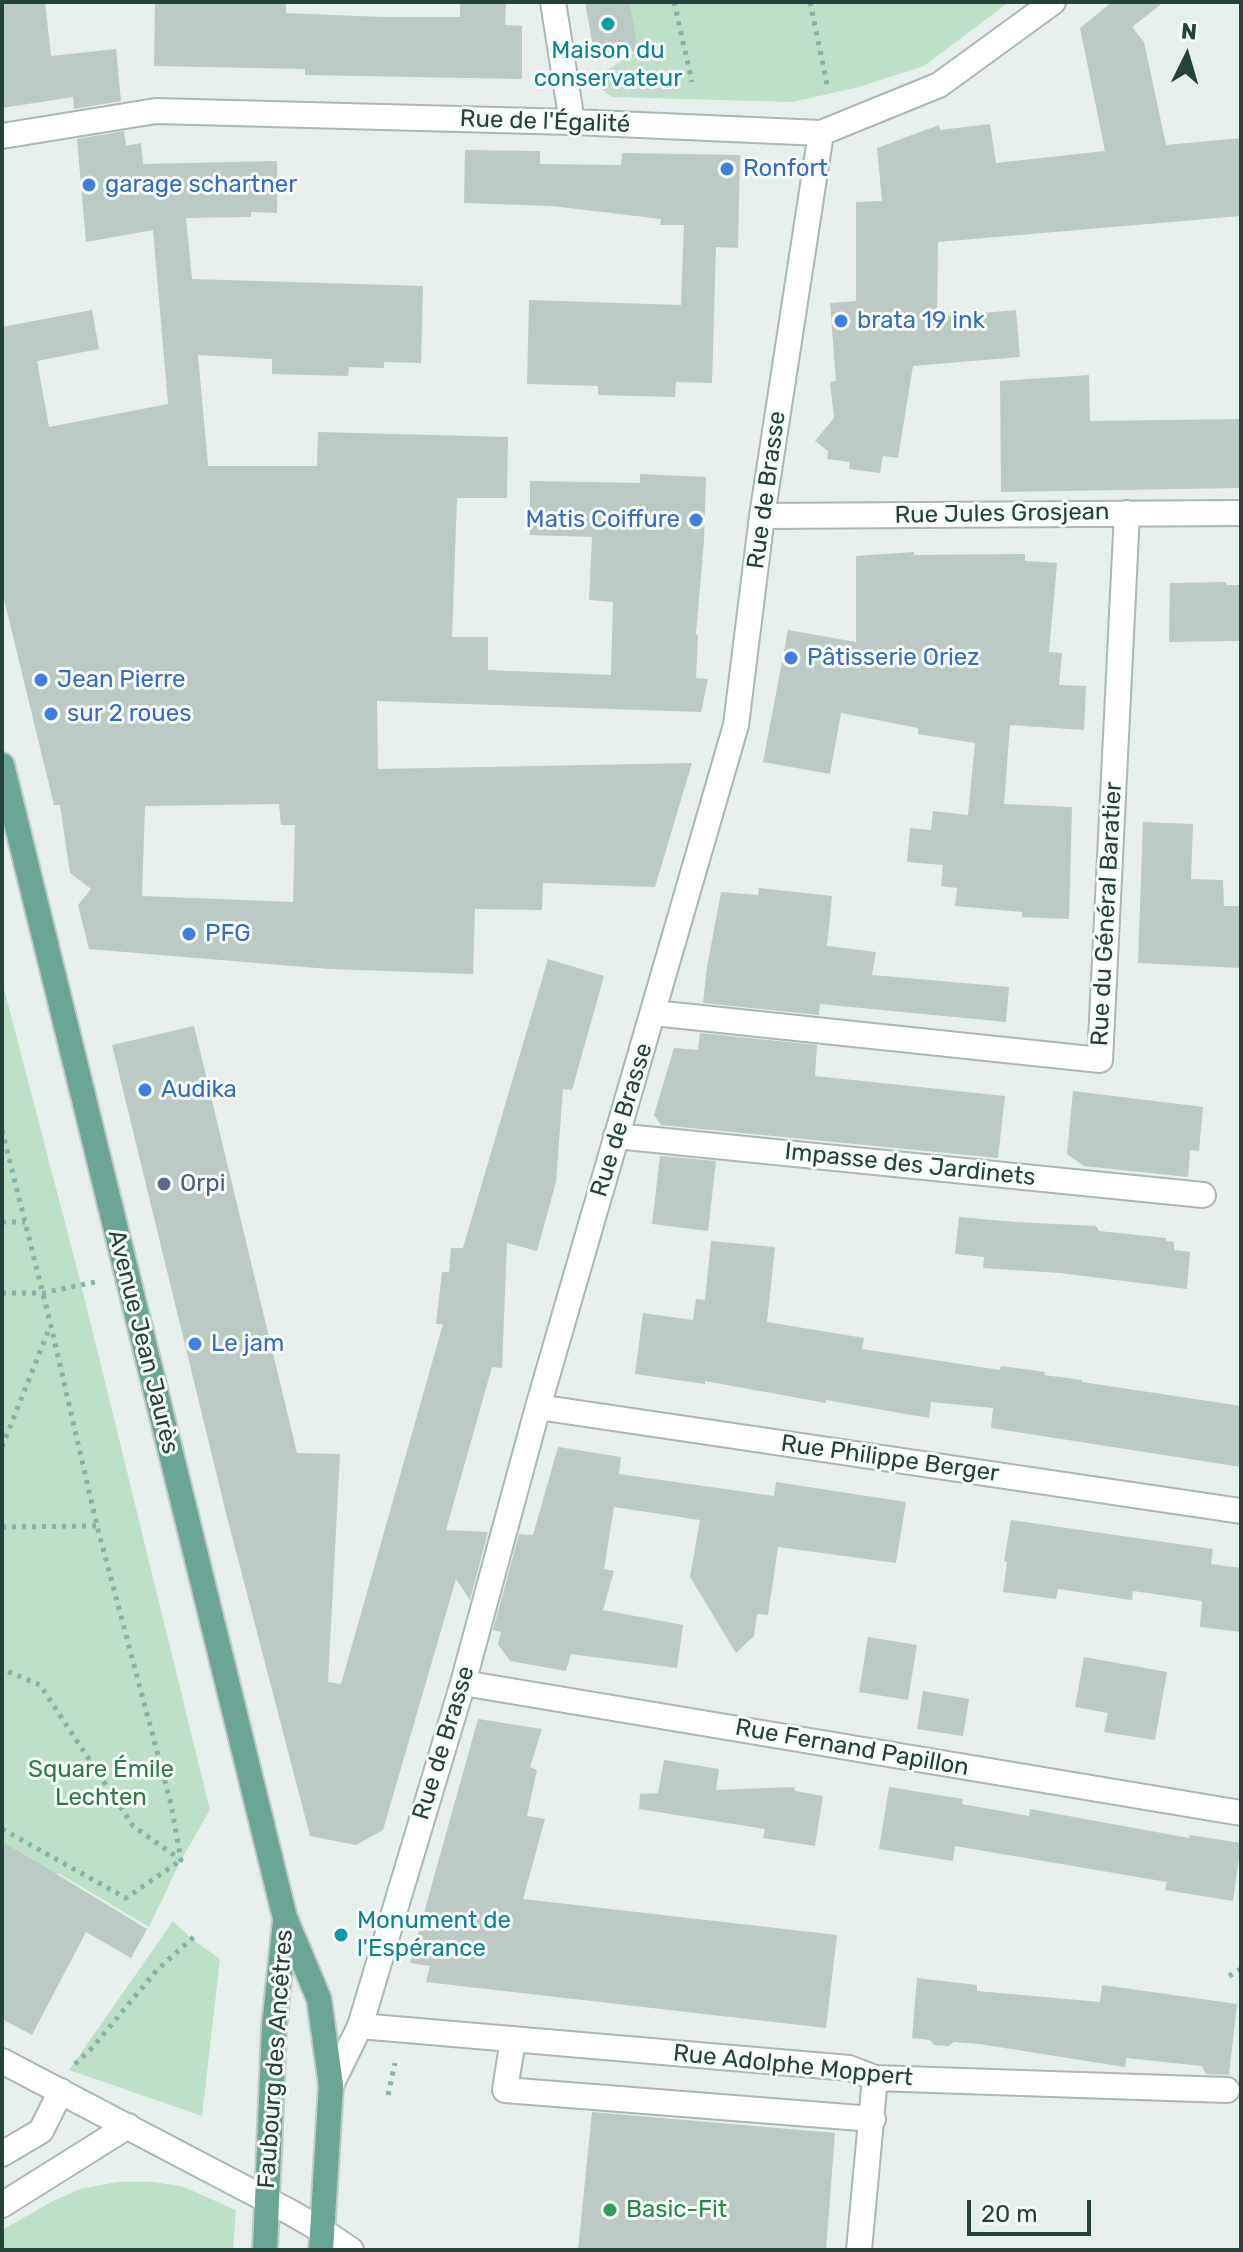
<!DOCTYPE html>
<html>
<head>
<meta charset="utf-8">
<style>
	body { margin:0 }
	#map { position:relative; width:1243px; height:2252px; overflow:hidden; background:#e6efeb; font-family:Rubik,sans-serif }
	canvas { display:block }
	.frame { position:absolute; inset:0; border:4px solid #24423a; pointer-events:none }
	.north { position:absolute; left:1147px; top:16px; width:80px; height:80px; -webkit-text-stroke:6px #f7fbf9; paint-order:stroke; rotate:5deg; font-size:22px; font-weight:700; line-height:32px; text-align:center; color:#24423a }
	.north::after { content:''; display:block; margin:auto; width:28px; height:36px; background:#24423a; clip-path:polygon(50% 0,100% 100%,50% 72%,0 100%) }
	.scale { position:absolute; left:967px; top:2200px; width:124px; height:36px; box-sizing:border-box; border:4px solid #24423a; border-top:0; padding-left:10px; font-size:24px; line-height:28px; white-space:nowrap; color:#24423a; -webkit-text-stroke:6px #f7fbf9; paint-order:stroke }
</style>
</head>
<body>
<div id="map">
<canvas width="1243" height="2252"></canvas>
<div class="frame"></div>
<div class="north">N</div>
<div class="scale">20 m</div>
</div>
<script>
const context = document.querySelector('canvas').getContext('2d');
context.lineJoin = 'round';
function fillPath(path, color) {
  context.fillStyle = color;
  context.fill(path, 'evenodd');
}
function shape(rows) {
  const path = new Path2D();
  for (const r of rows) {
    path.moveTo(r[0], r[1]);
    for (let i = 2; i < r.length; i += 2) path.lineTo(r[i], r[i + 1]);
  }
  return path;
}
function strokePath(path, color, width, dash) {
  context.strokeStyle = color;
  context.lineWidth = width;
  context.lineCap = dash ? 'butt' : 'round';
  context.setLineDash(dash || []);
  context.stroke(path);
}
function label(font, color, halo, rows, align = 'center') {
  context.font = font + ' Rubik,sans-serif';
  context.lineWidth = 6;
  context.setLineDash([]);
  context.textBaseline = 'middle';
  context.strokeStyle = halo;
  context.fillStyle = color;
  for (const [text, x, y, turn = 0] of rows) {
    context.save();
    context.translate(x, y);
    context.rotate((+turn || 0) * Math.PI / 180);
    context.textAlign = isNaN(turn) ? turn : align;
    if (halo) context.strokeText(text, 0, 0);
    context.fillText(text, 0, 0);
    context.restore();
  }
}
fillPath(shape([
	[630,2,1009,2,924,66,859,87,793,102,611,97,591,80,638,51],
	[2,981,81,1284,210,1810,181,1860,149,1927,58,1873,57,1875,34,1862,34,1860,2,1841],
	[173,1921,192,1939,220,1959,202,2116,69,2070],
	[117,2182,154,2182,184,2187,236,2210,233,2250,2,2250,2,2230,53,2201,80,2189]
]), '#bfe0c8');
fillPath(shape([
	[2,2,45,2,51,56,116,49,121,101,74,109,73,97,2,108],
	[155,2,286,3,286,13,383,17,460,17,460,2,506,2,505,25,522,26,522,79,305,75,305,69,154,66],
	[585,2,630,2,638,51,595,58],
	[1112,2,1164,2,1132,27,1144,42,1166,145,1241,138,1241,216,938,242,937,317,1016,310,1020,357,913,366,898,458,883,456,880,473,849,469,850,462,827,459,828,451,815,441,834,418,830,382,836,381,830,303,856,301,856,202,882,201,877,148,939,125,940,130,990,124,996,163,1105,151,1080,28],
	[124,131,126,146,141,143,143,164,277,161,277,213,251,212,251,217,186,218,192,279,423,286,421,363,384,362,384,368,349,367,348,376,272,374,272,359,198,355,208,466,317,466,318,432,508,437,507,498,457,498,452,637,488,637,488,670,611,675,613,602,589,600,592,537,530,535,530,481,640,483,640,474,706,477,704,540,696,634,698,636,696,678,708,679,701,712,377,701,378,769,692,763,655,887,543,883,542,910,475,909,473,974,329,969,89,949,78,905,91,889,70,873,60,805,54,805,2,591,2,327,92,310,99,349,37,361,49,427,168,404,153,230,86,242,77,139],
	[279,804,281,825,295,825,293,902,142,896,145,806],
	[465,150,540,151,540,164,621,165,622,153,740,155,738,248,716,247,712,383,676,382,675,397,598,395,598,386,527,384,529,300,681,305,684,225,660,225,661,219,552,206,464,203],
	[1089,375,1090,421,1241,419,1241,488,1001,492,1000,381],
	[914,552,914,555,1025,554,1025,561,1057,563,1049,652,1062,653,1059,685,1086,686,1084,730,1010,725,1004,804,1072,807,1069,919,1022,917,1022,912,955,906,957,888,941,886,943,865,907,862,910,828,931,830,933,811,968,815,975,743,918,734,918,728,841,713,830,774,763,762,788,630,856,642,856,556],
	[1226,582,1226,585,1241,585,1241,641,1169,642,1170,583],
	[1143,822,1193,824,1191,879,1223,880,1224,906,1241,906,1241,968,1138,963],
	[759,888,832,896,827,946,876,952,872,975,1009,987,1006,1022,820,1004,819,1015,703,1003,707,967,721,892,758,895],
	[548,959,604,976,572,1090,563,1089,556,1182,537,1251,507,1243,502,1368,492,1367,446,1530,488,1532,470,1600,456,1579,383,1830,356,1845,310,1836,226,1513,112,1045,194,1026,297,1453,340,1454,328,1682,341,1684,443,1324,436,1324,442,1272,449,1272,451,1248,463,1248],
	[700,1033,817,1045,815,1076,1005,1096,998,1158,661,1125,654,1115,674,1048,698,1050],
	[1073,1091,1203,1107,1199,1151,1190,1150,1188,1177,1084,1166,1067,1154],
	[660,1156,716,1161,708,1231,652,1224],
	[959,1217,1015,1222,1096,1226,1099,1231,1166,1238,1166,1241,1174,1242,1174,1250,1190,1252,1187,1289,1060,1273,983,1268,984,1257,955,1254],
	[711,1241,775,1247,767,1322,864,1338,862,1349,1000,1370,1001,1366,1045,1372,1044,1375,1082,1380,1082,1382,1241,1406,1241,1467,991,1428,993,1408,931,1402,929,1418,826,1400,826,1403,705,1381,705,1384,635,1374,643,1313,693,1320,696,1299,705,1300],
	[558,1447,621,1457,619,1474,774,1496,776,1482,906,1502,896,1563,778,1547,768,1615,757,1614,754,1636,736,1653,690,1577,700,1520,614,1507,604,1569,614,1571,603,1610,683,1625,677,1668,571,1654,566,1671,510,1661,498,1644,501,1632,493,1630,519,1534,533,1535],
	[1011,1520,1213,1549,1211,1564,1241,1568,1241,1632,1200,1627,1202,1601,1133,1591,1132,1600,1058,1589,1056,1599,1003,1592,1007,1562,1004,1561,1005,1555],
	[868,1637,917,1645,908,1700,859,1692],
	[1084,1657,1167,1672,1155,1740,1104,1732,1108,1713,1075,1707],
	[923,1691,969,1699,963,1736,917,1729],
	[478,1719,542,1729,530,1767,537,1770,527,1816,545,1819,523,1899,837,1935,826,2028,426,1982,430,1966,410,1963],
	[664,1760,719,1769,716,1790,794,1787,795,1791,823,1796,815,1846,763,1838,765,1829,639,1809,640,1794,658,1793],
	[889,1787,963,1799,962,1804,1029,1816,1030,1809,1189,1838,1190,1835,1241,1843,1233,1901,1165,1890,1167,1882,955,1846,953,1861,879,1849],
	[2,1841,147,1929,131,1958,86,1932,32,2035,2,2019],
	[917,1978,977,1985,977,1991,1100,2002,1102,1985,1237,2004,1229,2075,1206,2074,1202,2066,1126,2058,1125,2067,979,2044,954,2042,949,2046,934,2045,930,2040,912,2038],
	[592,2112,835,2133,826,2250,578,2250]
]), '#bbcac4');
const minor = shape([
	[553,2,572,122],
	[2,136,156,111,572,122,821,133,939,85,1053,2],
	[762,516,1241,513],
	[654,1013,1100,1060,1127,513],
	[616,1136,1203,1195],
	[538,1407,1241,1511],
	[463,1683,1241,1813],
	[360,2026,849,2068,875,2078,1227,2090],
	[513,2039,505,2090,873,2119],
	[2,2061,290,2212,323,2231,351,2250],
	[331,2085,360,2026,463,1683,538,1407,736,725,762,516,821,133],
	[2,2154,41,2131,61,2091],
	[2,2205,128,2126],
	[859,2250,875,2078]
]);
const major = shape([
	[2,765,285,1918,319,1999,331,2085,321,2250],
	[265,2250,274,2027,285,1921]
]);
strokePath(minor, '#a8b8b2', 28);
strokePath(major, '#c2cac8', 28);
strokePath(shape([
	[674,2,692,82],
	[810,2,827,84],
	[2,1130,51,1326,97,1526,171,1804,181,1860,133,1826,40,1685,2,1669],
	[2,1222,25,1222],
	[2,1293,43,1293,95,1282],
	[2,1447,49,1329],
	[2,1527,97,1526],
	[2,1829,126,1898,181,1860],
	[1229,1976,1241,1969],
	[75,2064,92,2048,157,1970,197,1934],
	[388,2095,395,2063]
]), '#86b3a5', 5, [4, 6]);
strokePath(minor, '#fff', 24);
strokePath(major, '#6aa596', 24);
for (const [x, y, r, color] of [
	[608,24,8,"#0f9aa8"],
	[727,169,8,"#3f7fe0"],
	[89,185,8,"#3f7fe0"],
	[841,321,8,"#3f7fe0"],
	[696,520,8,"#3f7fe0"],
	[791,658,8,"#3f7fe0"],
	[41,680,8,"#3f7fe0"],
	[51,714,8,"#3f7fe0"],
	[189,934,8,"#3f7fe0"],
	[145,1090,8,"#3f7fe0"],
	[164,1184,8,"#5c6f8a"],
	[195,1344,8,"#3f7fe0"],
	[341,1935,8,"#0f9aa8"],
	[610,2210,8,"#2e9e5b"]
]) {
  const dot = new Path2D();
  dot.arc(x, y, r, 0, 2 * Math.PI);
  context.fillStyle = color;
  context.fill(dot);
  strokePath(dot, '#f7fbf9', 3);
}
label('24px', '#0d838f', '#f7fbf9', [
	["Maison du",608,51],
	["conservateur",608,79],
	["Monument de",357,1921,"left"],
	["l'Espérance",357,1949,"left"]
]);
label('24px', '#24423a', '#f7fbf9', [
	["Rue de l'Égalité",545,122,2],
	["Rue de Brasse",767,490,-82],
	["Rue Jules Grosjean",1002,514,-1],
	["Rue du Général Baratier",1107,914,-87],
	["Rue de Brasse",622,1120,-73],
	["Impasse des Jardinets",910,1165,6],
	["Avenue Jean Jaurès",143,1342,76],
	["Rue Philippe Berger",890,1459,8],
	["Rue de Brasse",444,1743,-73],
	["Rue Fernand Papillon",852,1748,10],
	["Faubourg des Ancêtres",276,2059,-86],
	["Rue Adolphe Moppert",793,2066,6]
]);
label('24px', '#366cbe', '#f7fbf9', [
	["Ronfort",743,169],
	["garage schartner",105,185],
	["brata 19 ink",857,321],
	["Matis Coiffure",680,520,"right"],
	["Pâtisserie Oriez",807,658],
	["Jean Pierre",57,680],
	["sur 2 roues",67,714],
	["PFG",205,934],
	["Audika",161,1090],
	["Le jam",211,1344]
], 'left');
label('24px', '#4e5e75', '#f7fbf9', [
	["Orpi",180,1184]
], 'left');
label('24px', '#2d7a4b', '#f7fbf9', [
	["Square Émile",101,1770],
	["Lechten",101,1798]
]);
label('24px', '#27864d', '#f7fbf9', [
	["Basic-Fit",626,2210]
], 'left');
</script>
</body>
</html>
